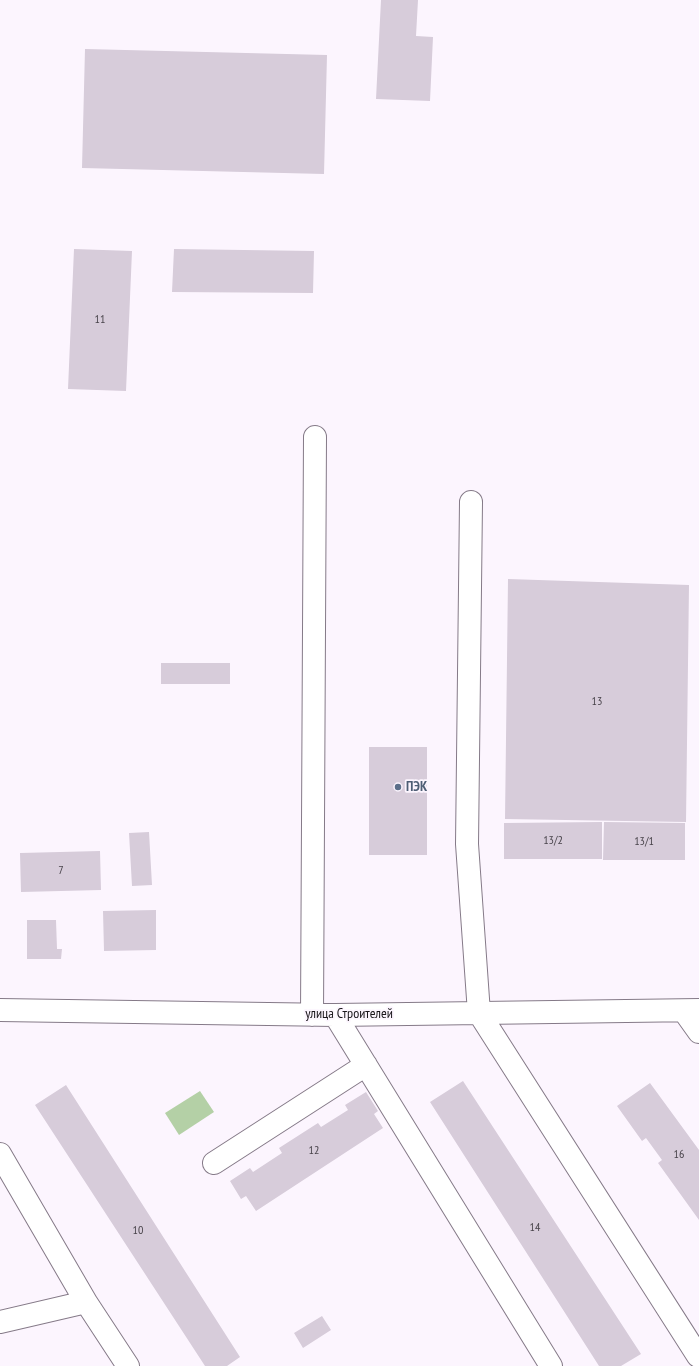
<!DOCTYPE html>
<html>
<head>
<meta charset="utf-8">
<style>
	body { margin:0 }
	canvas { display:block; background:#fcf5fe }
</style>
</head>
<body>
<canvas width="699" height="1366"></canvas>
<script>
const context = document.querySelector('canvas').getContext('2d');
context.lineJoin = 'round';
function fillPath(path, color) {
  context.fillStyle = color;
  context.fill(path, 'evenodd');
}
function shape(rows) {
  const path = new Path2D();
  for (const r of rows) {
    path.moveTo(r[0], r[1]);
    for (let i = 2; i < r.length; i += 2) path.lineTo(r[i], r[i + 1]);
  }
  return path;
}
function strokePath(path, color, width, dash) {
  context.strokeStyle = color;
  context.lineWidth = width;
  context.lineCap = dash ? 'butt' : 'round';
  context.setLineDash(dash || []);
  context.stroke(path);
}
function label(font, color, halo, rows, align = 'center') {
  context.font = font + ' "PT Sans Narrow",sans-serif';
  context.lineWidth = 3.5;
  context.setLineDash([]);
  context.textBaseline = 'middle';
  context.strokeStyle = halo;
  context.fillStyle = color;
  for (const [text, x, y, turn = 0] of rows) {
    context.save();
    context.translate(x, y);
    context.rotate((+turn || 0) * Math.PI / 180);
    context.textAlign = isNaN(turn) ? turn : align;
    if (halo) context.strokeText(text, 0, 0);
    context.fillText(text, 0, 0);
    context.restore();
  }
}
fillPath(shape([
	[200,1091,214,1112,179,1135,165,1113]
]), '#b4d0a6');
fillPath(shape([
	[381,0,418,0,416,36,433,37,430,101,376,99],
	[85,49,327,55,324,174,82,168],
	[74,249,132,251,126,391,68,389],
	[174,249,314,251,313,293,172,292],
	[508,579,689,585,686,822,505,819],
	[161,663,230,663,230,684,161,684],
	[369,747,427,747,427,855,369,855],
	[602,822,602,859,504,859,504,823],
	[604,822,685,823,685,860,603,860],
	[149,832,152,885,132,886,129,833],
	[100,851,101,890,21,892,20,853],
	[156,910,156,950,104,951,103,911],
	[27,920,56,920,57,949,62,949,61,959,27,959],
	[463,1081,641,1354,621,1366,599,1366,430,1102],
	[650,1083,699,1150,699,1220,658,1163,662,1160,646,1138,642,1141,617,1106],
	[66,1085,240,1357,227,1366,205,1366,35,1105],
	[366,1092,378,1111,374,1114,383,1128,256,1211,246,1196,241,1199,230,1181,250,1168,253,1172,282,1153,279,1148,318,1123,321,1127,348,1110,345,1105],
	[322,1316,331,1330,303,1348,294,1333]
]), '#d7ccda');
const minor = shape([
	[471,502,467,844,479,1013,698,1356],
	[0,1010,335,1015,699,1010],
	[684,1011,699,1032],
	[312,1015,315,437],
	[335,1015,551,1366],
	[0,1154,86,1302,0,1322],
	[214,1163,366,1065],
	[86,1302,128,1366]
]);
strokePath(minor, '#857a88', 24);
strokePath(minor, '#fff', 22);
for (const [x, y, r, color] of [
	[398,787,4,"#5c6f8a"]
]) {
  const dot = new Path2D();
  dot.arc(x, y, r, 0, 2 * Math.PI);
  context.fillStyle = color;
  context.fill(dot);
  strokePath(dot, '#fcf5fe', 1.5);
}
label('12px', '#49444b', null, [
	["11",100,320],
	["13",597,702],
	["13/2",553,841],
	["13/1",644,842],
	["7",61,871],
	["12",314,1151],
	["16",679,1155],
	["14",535,1228],
	["10",138,1231]
]);
label('bold 14px', '#4e5e75', '#fcf5fe', [
	["ПЭК",406,787]
], 'left');
label('14px', '#1a161b', '#fcf5fe', [
	["улица Строителей",349,1014]
]);
</script>
</body>
</html>
